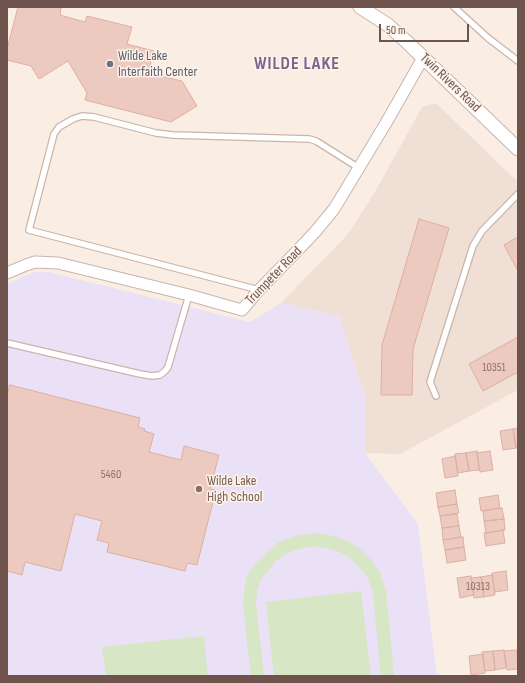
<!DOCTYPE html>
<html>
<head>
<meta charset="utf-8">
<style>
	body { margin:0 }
	#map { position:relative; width:525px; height:683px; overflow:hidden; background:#faeee4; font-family:"Sofia Sans Condensed",sans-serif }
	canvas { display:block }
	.frame { position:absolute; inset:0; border:8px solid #6f544d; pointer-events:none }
	.scale { position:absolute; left:379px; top:24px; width:90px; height:18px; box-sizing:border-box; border:2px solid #6f544d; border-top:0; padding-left:5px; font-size:12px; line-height:14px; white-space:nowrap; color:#6f544d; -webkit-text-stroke:3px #fdf3ea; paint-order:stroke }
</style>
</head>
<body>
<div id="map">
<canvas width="525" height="683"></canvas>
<div class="frame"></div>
<div class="scale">50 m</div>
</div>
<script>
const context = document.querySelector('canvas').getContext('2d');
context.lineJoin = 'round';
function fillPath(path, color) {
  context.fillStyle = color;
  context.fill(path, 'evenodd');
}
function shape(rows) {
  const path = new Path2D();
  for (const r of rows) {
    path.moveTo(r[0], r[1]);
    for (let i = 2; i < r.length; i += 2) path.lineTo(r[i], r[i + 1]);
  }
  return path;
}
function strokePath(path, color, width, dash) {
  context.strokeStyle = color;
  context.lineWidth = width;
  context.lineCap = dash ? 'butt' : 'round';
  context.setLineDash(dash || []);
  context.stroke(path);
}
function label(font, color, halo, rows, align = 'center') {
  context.font = font + ' "Sofia Sans Condensed",sans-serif';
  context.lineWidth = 3;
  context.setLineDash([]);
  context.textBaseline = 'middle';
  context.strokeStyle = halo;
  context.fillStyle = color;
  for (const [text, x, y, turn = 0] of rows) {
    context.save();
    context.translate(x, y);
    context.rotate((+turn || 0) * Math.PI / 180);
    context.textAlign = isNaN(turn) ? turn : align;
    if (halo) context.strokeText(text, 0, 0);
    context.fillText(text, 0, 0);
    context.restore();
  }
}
fillPath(shape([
	[436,103,518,182,518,390,400,454,365,453,366,399,339,316,281,303,348,234,375,192,422,107]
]), '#f0dfd4');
fillPath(shape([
	[35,272,49,272,250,322,281,303,339,316,366,400,365,453,418,524,437,676,7,676,7,284,24,276]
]), '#ebe1f6');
fillPath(shape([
	[315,533,330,535,346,540,360,549,371,560,380,572,386,591,394,676,381,676,373,594,368,578,361,569,351,559,340,552,327,548,315,546,299,549,285,554,275,562,260,581,257,592,256,605,264,676,251,676,243,606,244,590,247,575,256,563,266,553,279,542,296,536],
	[361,591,371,676,274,676,266,602],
	[204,636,208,676,106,676,102,647]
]), '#d7e6c5');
const building = shape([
	[18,7,56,7,61,8,60,15,85,22,87,16,132,27,127,44,154,51,148,73,182,81,197,106,171,122,85,100,87,93,68,61,39,79,31,66,7,60,7,49,18,7],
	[419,219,449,228,413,349,412,395,381,395,382,345,419,219],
	[518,237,518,271,504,245,518,237],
	[518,337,518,372,483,391,469,364,518,337],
	[10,385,140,418,138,427,145,429,144,431,154,434,149,452,181,460,184,446,219,455,210,489,216,490,197,565,187,563,185,571,107,552,109,543,97,540,102,521,75,514,61,571,25,562,22,575,7,571,7,394,10,385],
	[518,428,518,448,516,448,513,429,518,428],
	[513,429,516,448,503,450,500,431,513,429],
	[477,451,479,470,469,471,466,453,477,451],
	[490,451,493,470,480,472,477,453,490,451],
	[466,453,469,471,458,473,455,454,466,453],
	[455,456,458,476,445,478,442,459,455,456],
	[455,490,457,504,438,507,436,493,455,490],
	[498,495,500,508,481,511,479,498,498,495],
	[457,504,459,513,440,516,438,507,457,504],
	[502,508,504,519,484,521,483,511,502,508],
	[457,514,459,526,442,528,440,516,457,514],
	[504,519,505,530,486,533,484,521,504,519],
	[459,526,461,537,443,540,442,528,459,526],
	[503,530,505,543,486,546,484,533,503,530],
	[463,537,464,547,445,550,443,540,463,537],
	[464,547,466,560,447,563,445,550,464,547],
	[506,571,508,590,495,592,492,573,506,571],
	[492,575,495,595,484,597,481,577,492,575],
	[471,576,474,595,460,598,457,578,471,576],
	[481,577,484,597,474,598,471,578,481,577],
	[504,650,506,668,495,670,493,651,504,650],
	[517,650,518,669,507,670,504,651,517,650],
	[493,651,495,670,485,671,482,652,493,651],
	[483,654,485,673,471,675,469,656,483,654]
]);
fillPath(building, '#eccabf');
strokePath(building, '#ddafa1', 1);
const service = shape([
	[454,7,488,38,518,61],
	[259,290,29,230,54,134,59,127,73,119,82,116,94,117,156,133,173,135,309,139,316,141,359,168],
	[7,343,140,374,152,376,160,375,165,371,168,367,189,295],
	[436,396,430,382,473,246,482,231,518,194]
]);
const minor = shape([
	[7,273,26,265,35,262,58,263,189,295,242,310,259,290,297,251,315,232,334,209,386,123,423,58]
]);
const tertiary = shape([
	[360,7,388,25,408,43,518,149]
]);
strokePath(service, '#c9b5ac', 8);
strokePath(minor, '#c9b5ac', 13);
strokePath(tertiary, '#c9b5ac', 15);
strokePath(service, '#fff', 5.5);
strokePath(minor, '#fff', 11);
strokePath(tertiary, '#fff', 13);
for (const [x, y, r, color] of [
	[110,64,4,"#6b7280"],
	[199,489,4,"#8d6e63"]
]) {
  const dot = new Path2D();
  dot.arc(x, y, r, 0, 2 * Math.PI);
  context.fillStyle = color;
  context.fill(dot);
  strokePath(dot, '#fdf3ea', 1.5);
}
label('12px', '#8e726a', null, [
	["10351",494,368],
	["5460",111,475],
	["10313",478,587]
]);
label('14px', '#5b616d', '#fdf3ea', [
	["Wilde Lake",118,56],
	["Interfaith Center",118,72]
], 'left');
label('14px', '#6f544d', '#fdf3ea', [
	["Twin Rivers Road",450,83,44],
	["Trumpeter Road",274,276,-46]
]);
label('14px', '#785e54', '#fdf3ea', [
	["Wilde Lake",207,481],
	["High School",207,497]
], 'left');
context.letterSpacing = '1px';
label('bold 18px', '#79658c', '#fdf3ea', [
	["WILDE LAKE",297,64]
]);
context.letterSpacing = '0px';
</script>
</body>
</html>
